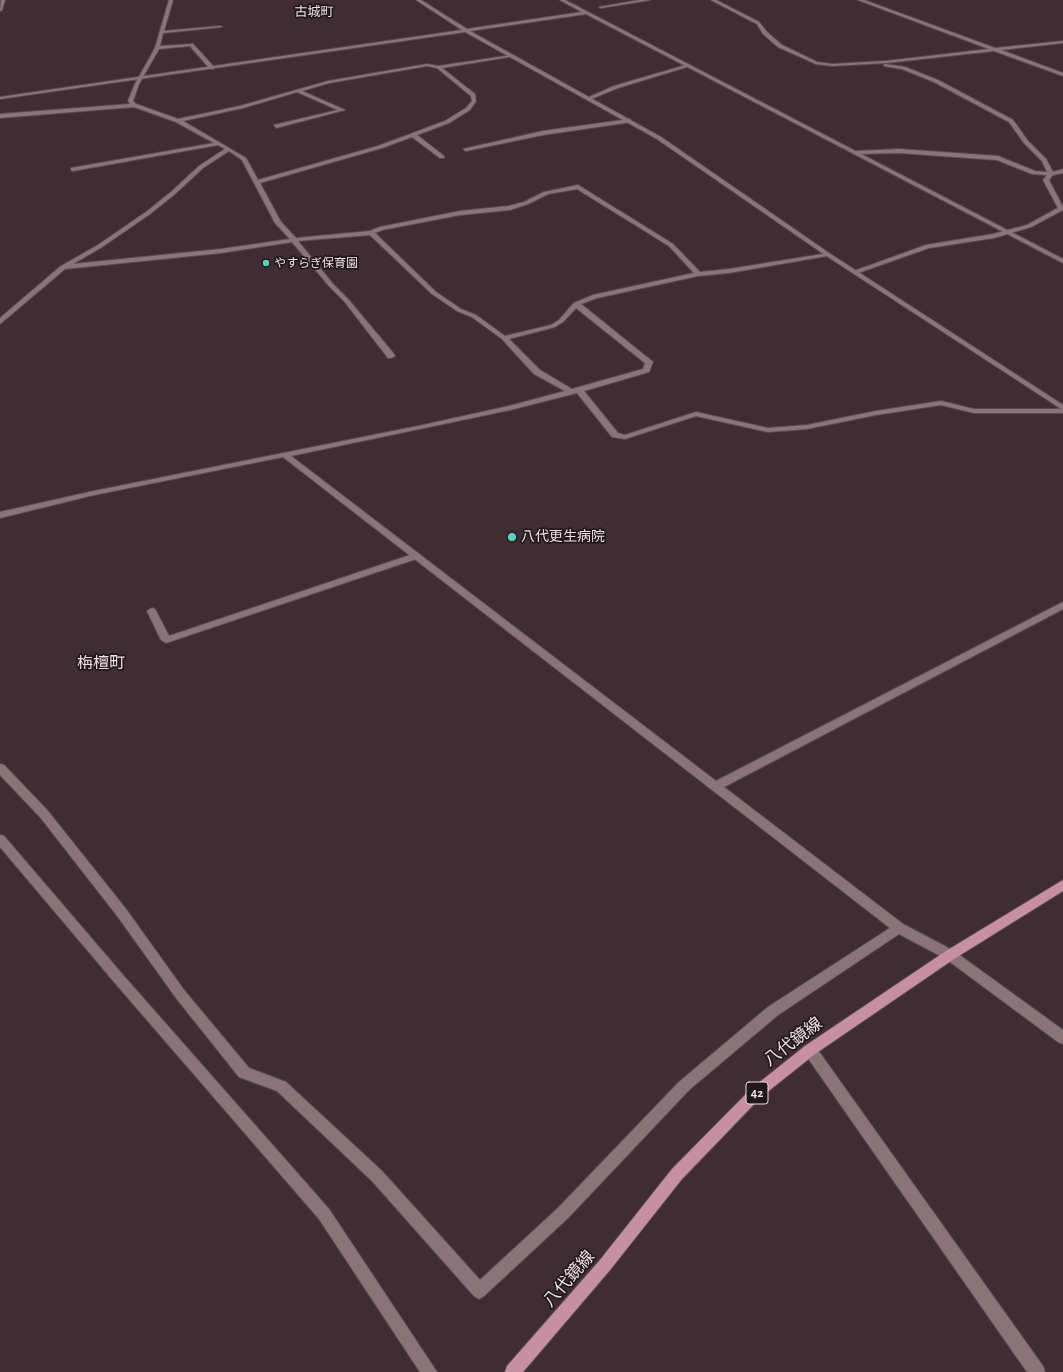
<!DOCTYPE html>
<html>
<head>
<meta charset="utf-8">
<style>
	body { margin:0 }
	canvas { display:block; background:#402d33 }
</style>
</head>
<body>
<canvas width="1063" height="1372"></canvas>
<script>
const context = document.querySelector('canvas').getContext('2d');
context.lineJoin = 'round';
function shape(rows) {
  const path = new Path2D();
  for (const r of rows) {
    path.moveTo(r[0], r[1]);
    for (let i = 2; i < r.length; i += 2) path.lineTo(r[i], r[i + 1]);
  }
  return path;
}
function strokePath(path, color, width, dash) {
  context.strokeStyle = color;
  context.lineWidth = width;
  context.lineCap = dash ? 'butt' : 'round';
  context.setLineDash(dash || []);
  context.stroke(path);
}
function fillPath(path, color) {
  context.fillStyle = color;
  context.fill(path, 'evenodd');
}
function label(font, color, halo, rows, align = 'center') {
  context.font = font + ' "Alegreya Sans","Noto Sans JP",sans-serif';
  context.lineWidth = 3.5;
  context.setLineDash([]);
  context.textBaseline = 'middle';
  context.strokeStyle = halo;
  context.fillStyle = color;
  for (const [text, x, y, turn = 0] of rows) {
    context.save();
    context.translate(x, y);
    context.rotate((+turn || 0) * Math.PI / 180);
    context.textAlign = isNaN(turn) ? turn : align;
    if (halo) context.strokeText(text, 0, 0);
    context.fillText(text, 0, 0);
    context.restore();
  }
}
const service = shape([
	[416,553,419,554,420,556,419,558,166,643,161,640,147,611,152,608,155,609,169,636,416,553]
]);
const minor = shape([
	[1,0,5,0,2,10,0,11,1,0],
	[169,0,173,0,164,31,220,26,222,27,163,33,160,46,193,44,214,67,214,69,210,69,190,46,159,49,139,84,133,101,136,104,178,119,240,106,328,81,427,64,438,66,513,55,515,56,442,68,475,94,476,101,470,110,449,123,417,135,444,156,444,158,440,158,412,137,382,148,260,183,281,222,296,238,370,231,380,227,460,211,509,206,524,202,544,192,578,185,673,244,700,272,729,269,829,253,830,254,827,256,729,273,698,276,597,298,581,304,653,362,649,372,584,391,618,433,625,435,696,412,768,428,807,425,876,411,941,401,974,409,1063,409,1063,413,974,413,941,405,876,415,807,429,768,432,696,416,625,439,612,437,577,393,510,410,291,456,716,781,1063,602,1063,609,724,787,903,924,954,951,956,955,954,959,950,960,946,959,899,934,778,1015,689,1090,568,1218,484,1296,479,1299,474,1296,372,1181,277,1091,239,1077,176,998,118,917,40,817,0,775,0,764,4,765,48,811,126,909,184,990,249,1068,286,1082,382,1171,480,1280,558,1208,679,1082,768,1007,890,928,283,457,94,495,0,518,0,512,94,491,423,425,509,406,565,391,534,374,502,339,472,317,457,311,432,294,370,235,298,241,333,284,348,299,394,354,395,356,391,358,388,358,344,301,329,286,292,242,221,253,65,269,0,324,0,318,61,266,98,245,146,212,171,192,199,166,225,149,218,145,73,171,71,170,71,168,214,143,176,122,134,107,0,118,0,114,130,104,128,101,135,84,155,48,169,0],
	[427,66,437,68,471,96,472,101,466,108,445,121,378,146,258,180,246,158,183,121,243,108,297,92,338,110,274,125,276,128,345,110,302,91,329,83,427,66],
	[229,151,242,160,275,223,290,239,221,249,73,264,102,247,150,214,175,194,203,168,229,151],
	[577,189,669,246,694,273,593,295,574,303,559,320,551,325,505,336,476,315,461,309,436,292,375,233,382,230,460,215,510,210,528,204,548,194,577,189],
	[576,308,645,363,643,369,572,389,540,370,509,339,555,327,563,322,576,308],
	[640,0,650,0,601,8,599,7,640,0],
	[711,0,716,0,759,22,767,32,782,45,817,62,832,64,886,61,989,49,858,0,864,0,995,48,1063,41,1063,43,1001,50,1063,73,1063,76,994,51,886,63,832,66,816,64,778,47,763,34,757,24,711,0],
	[884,64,905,67,938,80,1013,120,1028,141,1046,159,1053,172,1063,169,1063,173,1053,175,1049,180,1063,207,1063,210,1031,227,994,238,929,248,858,273,854,273,854,271,926,245,993,234,1027,225,1058,208,1043,180,1047,175,1032,174,997,160,899,153,855,154,855,152,857,151,899,149,998,156,1035,171,1047,172,1042,161,1024,143,1009,122,934,82,902,69,884,66,884,64],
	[686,65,690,66,618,88,591,99,587,98,614,86,686,65],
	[630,119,632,122,543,135,466,151,463,149,543,131,630,119],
	[0,835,4,836,123,975,329,1209,437,1372,420,1372,319,1219,115,983,0,847,0,835],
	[810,1044,815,1046,1043,1366,1045,1372,1027,1372,805,1054,803,1050,805,1046,810,1044]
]);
const tertiary = shape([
	[416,0,421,0,467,29,582,12,560,0,565,0,1063,259,1063,263,1061,262,586,14,470,31,661,137,829,253,1063,405,1063,410,825,255,657,139,465,32,0,99,0,97,462,30,416,0],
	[950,950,954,951,1063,1030,1063,1044,1058,1042,946,959,944,955,946,951,950,950]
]);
const primary = shape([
	[1063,880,1063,891,954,959,815,1054,761,1097,682,1179,610,1270,523,1372,505,1372,507,1366,600,1260,672,1169,751,1089,805,1046,946,951,1063,880]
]);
strokePath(service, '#5b4a50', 2);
strokePath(minor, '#5b4a50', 2);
strokePath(tertiary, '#5b4a50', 2);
strokePath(primary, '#5b4a50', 2);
fillPath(service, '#8a747a');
fillPath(minor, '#8a747a');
fillPath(tertiary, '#8a747a');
fillPath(primary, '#c790a2');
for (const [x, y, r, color] of [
	[266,263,4,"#5eceb7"],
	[512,537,5,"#5eceb7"]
]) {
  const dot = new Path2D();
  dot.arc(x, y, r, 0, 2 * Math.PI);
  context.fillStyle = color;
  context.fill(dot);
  strokePath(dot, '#21181b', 1.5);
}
label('12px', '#eee1e5', '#21181b', [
	["やすらぎ保育園",274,263]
], 'left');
label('13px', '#eee1e5', '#21181b', [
	["古城町",314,12]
]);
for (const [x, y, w] of [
	[757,1093,22]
]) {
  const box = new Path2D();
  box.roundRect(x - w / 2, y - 11, w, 22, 3);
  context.fillStyle = '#21181b';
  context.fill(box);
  strokePath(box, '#eee1e5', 1);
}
label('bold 13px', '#eee1e5', null, [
	["42",757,1093]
]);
label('14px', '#eee1e5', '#21181b', [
	["八代更生病院",521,537]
], 'left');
label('16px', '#eee1e5', '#21181b', [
	["栴檀町",101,663]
]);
label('17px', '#eee1e5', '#21181b', [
	["八代鏡線",793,1042,-37],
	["八代鏡線",569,1279,-49]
]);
</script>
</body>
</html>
